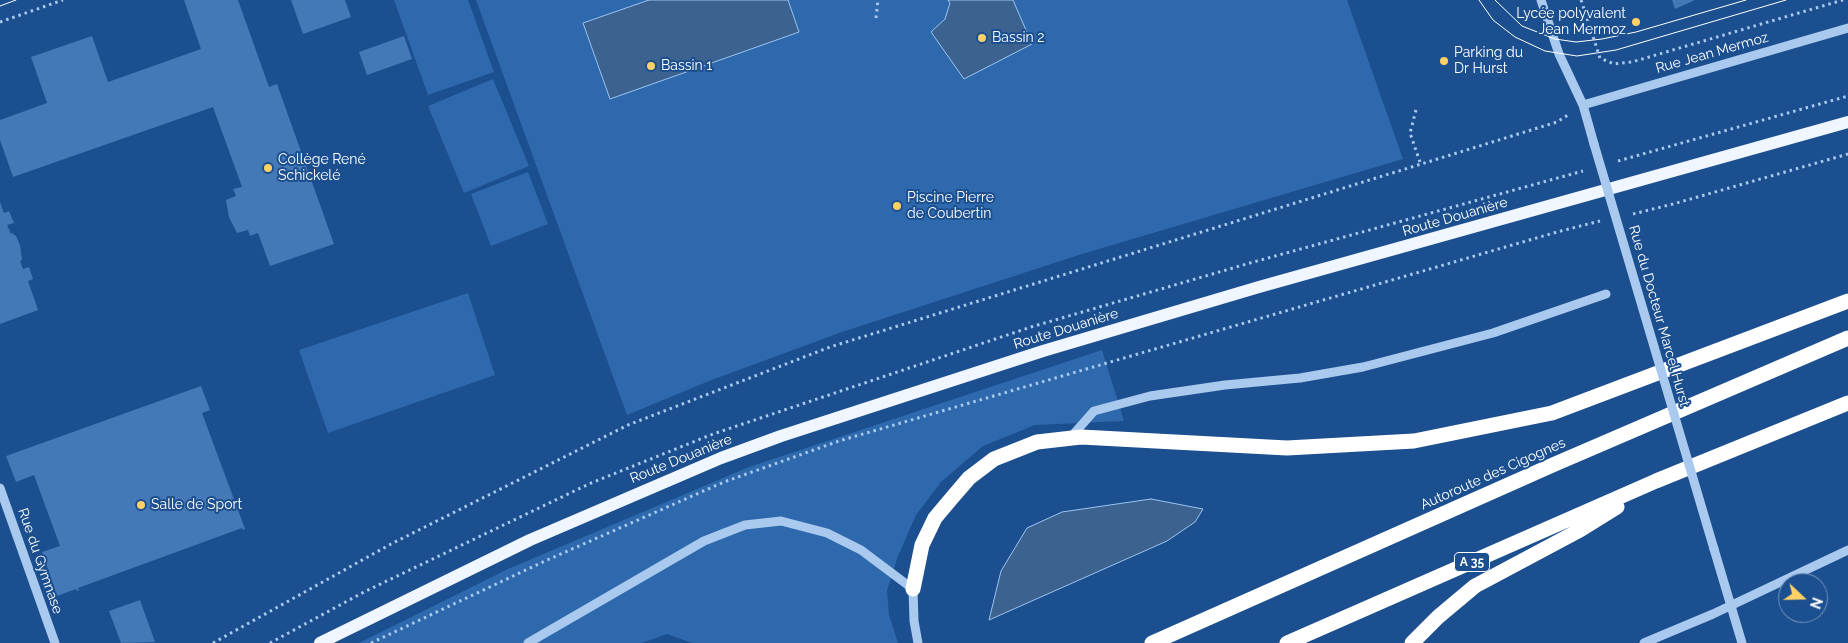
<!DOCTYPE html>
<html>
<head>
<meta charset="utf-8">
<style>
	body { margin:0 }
	#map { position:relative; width:1848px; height:643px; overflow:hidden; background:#1b4f8f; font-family:Raleway,sans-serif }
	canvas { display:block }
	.north { position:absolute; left:1778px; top:573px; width:50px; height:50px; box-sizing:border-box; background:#1b4f8f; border:1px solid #7695bc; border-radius:50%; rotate:111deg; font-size:14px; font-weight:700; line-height:20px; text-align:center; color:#fff }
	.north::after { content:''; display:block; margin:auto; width:18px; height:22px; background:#ffd166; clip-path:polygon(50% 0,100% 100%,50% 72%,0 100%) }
</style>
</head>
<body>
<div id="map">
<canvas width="1848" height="643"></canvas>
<div class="north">N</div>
</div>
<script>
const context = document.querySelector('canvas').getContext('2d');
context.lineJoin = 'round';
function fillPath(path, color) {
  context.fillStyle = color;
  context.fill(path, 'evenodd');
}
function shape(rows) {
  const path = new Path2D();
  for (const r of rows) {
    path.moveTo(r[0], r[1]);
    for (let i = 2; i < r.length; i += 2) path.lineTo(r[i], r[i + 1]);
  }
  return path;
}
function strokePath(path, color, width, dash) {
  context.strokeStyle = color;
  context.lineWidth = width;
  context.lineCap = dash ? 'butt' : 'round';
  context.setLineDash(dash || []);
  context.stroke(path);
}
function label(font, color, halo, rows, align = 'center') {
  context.font = font + ' Raleway,sans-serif';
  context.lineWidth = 4;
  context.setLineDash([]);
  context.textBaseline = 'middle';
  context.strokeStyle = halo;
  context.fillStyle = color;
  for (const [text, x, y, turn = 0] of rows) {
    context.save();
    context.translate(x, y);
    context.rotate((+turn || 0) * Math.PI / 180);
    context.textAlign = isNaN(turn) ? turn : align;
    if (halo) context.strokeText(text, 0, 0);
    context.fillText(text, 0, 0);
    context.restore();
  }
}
fillPath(shape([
	[394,0,468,0,494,72,428,95],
	[476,0,1347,0,1403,159,1082,254,842,332,709,381,627,415],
	[493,79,529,166,464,193,428,106],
	[528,172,548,224,491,246,471,194],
	[468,293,495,375,328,433,299,350],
	[1102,350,1124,421,1035,425,983,446,941,482,916,515,898,556,887,591,889,615,898,643,692,643,667,634,642,643,359,643,508,569,749,467]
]), '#2e69ad');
const water = shape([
	[649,0,788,0,799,32,610,99,583,23,649,0],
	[948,0,1013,0,1032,44,964,79,931,32,945,19,950,3,948,0],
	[1151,499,1203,509,1195,522,1167,541,989,620,1001,571,1027,528,1062,512,1151,499]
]);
fillPath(water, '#3c6290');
strokePath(water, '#9cc4f0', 1);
fillPath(shape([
	[184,0,238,0,269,87,277,84,334,244,270,266,258,233,250,236,248,230,237,233,229,217,226,200,236,196,233,189,242,187,213,107,13,177,0,140,0,120,47,103,31,57,92,36,108,82,201,49],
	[291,0,345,0,351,17,303,34],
	[1672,0,1695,0,1675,9],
	[404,36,412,59,367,75,359,52],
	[0,202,4,213,9,211,14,223,7,225,11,234,12,233,16,236,20,245,22,260,20,261,23,269,29,267,33,279,28,281,38,310,0,324],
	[201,386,210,410,202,413,245,529,243,530,242,528,78,588,79,590,77,591,76,589,57,596,42,552,60,546,34,475,16,482,6,456],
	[140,600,155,642,121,643,109,611]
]), '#4478b7');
strokePath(shape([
	[1581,0,1600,58,1614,64,1632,62,1843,0],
	[876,18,878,0],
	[0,22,63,0],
	[1416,110,1410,133,1421,165],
	[1618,161,1848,96],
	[1633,214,1673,204,1848,154],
	[213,643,391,544,628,425,830,347,1557,122,1568,115],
	[270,643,364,592,591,483,713,434,1031,327,1250,263,1583,171],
	[371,643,545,561,724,482,839,441,1557,232,1600,221]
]), '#a9c9ee', 3, [2.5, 4]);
strokePath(shape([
	[1541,0,1559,54,1583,105,1594,144],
	[1583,105,1848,28],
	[1071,437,1094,411,1150,396,1225,385,1300,378,1363,367,1493,333,1606,294],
	[0,488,55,643],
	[1714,549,1742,643],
	[528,643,704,541,745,525,781,521,827,533,861,550,913,589,914,621,918,643],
	[1644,643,1713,614,1848,550]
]), '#a9c9ee', 9);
strokePath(shape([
	[320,643,530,540,721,458,781,436,1043,351,1259,287,1848,122]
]), '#f0f6ff', 12);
strokePath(shape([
	[913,589,922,545,935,518,951,499,969,478,994,459,1037,442,1081,437,1287,448,1414,441,1552,413,1848,301],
	[1152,643,1555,464,1848,338],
	[1287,643,1656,481,1848,403],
	[1412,643,1438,617,1475,586,1580,530,1617,507]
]), '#fff', 15);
strokePath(shape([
	[1479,0,1493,20,1515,37,1545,51,1577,56,1616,50,1786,0],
	[1495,0,1522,26,1555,39,1576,42,1602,39,1636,32,1746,0],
	[0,6,16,0]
]), '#fff', 1);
strokePath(shape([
	[1594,144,1714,549]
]), '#a9c9ee', 9);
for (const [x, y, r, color] of [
	[1636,22,5,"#ffd166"],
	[982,38,5,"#ffd166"],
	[1444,61,5,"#ffd166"],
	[651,66,5,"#ffd166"],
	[268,168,5,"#ffd166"],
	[897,206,5,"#ffd166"],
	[141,505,5,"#ffd166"]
]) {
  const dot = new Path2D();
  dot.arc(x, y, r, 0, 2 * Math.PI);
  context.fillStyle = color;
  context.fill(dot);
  strokePath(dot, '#1b4f8f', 2);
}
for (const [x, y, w] of [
	[1472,562,35]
]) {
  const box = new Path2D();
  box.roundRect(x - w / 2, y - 9.5, w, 19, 4);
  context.fillStyle = '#1b4f8f';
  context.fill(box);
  strokePath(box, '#fff', 1);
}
label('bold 12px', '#fff', null, [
	["A 35",1472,562]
]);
label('14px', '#fff', '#1b4f8f', [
	["Lycée polyvalent",1626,14,"right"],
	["Jean Mermoz",1626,30,"right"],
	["Bassin 2",992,38],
	["Parking du",1454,53],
	["Dr Hurst",1454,69],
	["Bassin 1",661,66],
	["Collège René",278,160],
	["Schickelé",278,176],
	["Piscine Pierre",907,198],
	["de Coubertin",907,214],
	["Salle de Sport",151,505]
], 'left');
label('14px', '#fff', '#1b4f8f', [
	["Rue Jean Mermoz",1712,53,-16],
	["Route Douanière",1455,217,-16],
	["Rue du Docteur Marcel Hurst",1659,316,74],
	["Route Douanière",1066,329,-17],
	["Route Douanière",681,459,-22],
	["Autoroute des Cigognes",1493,474,-24],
	["Rue du Gymnase",40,561,71]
]);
</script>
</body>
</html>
